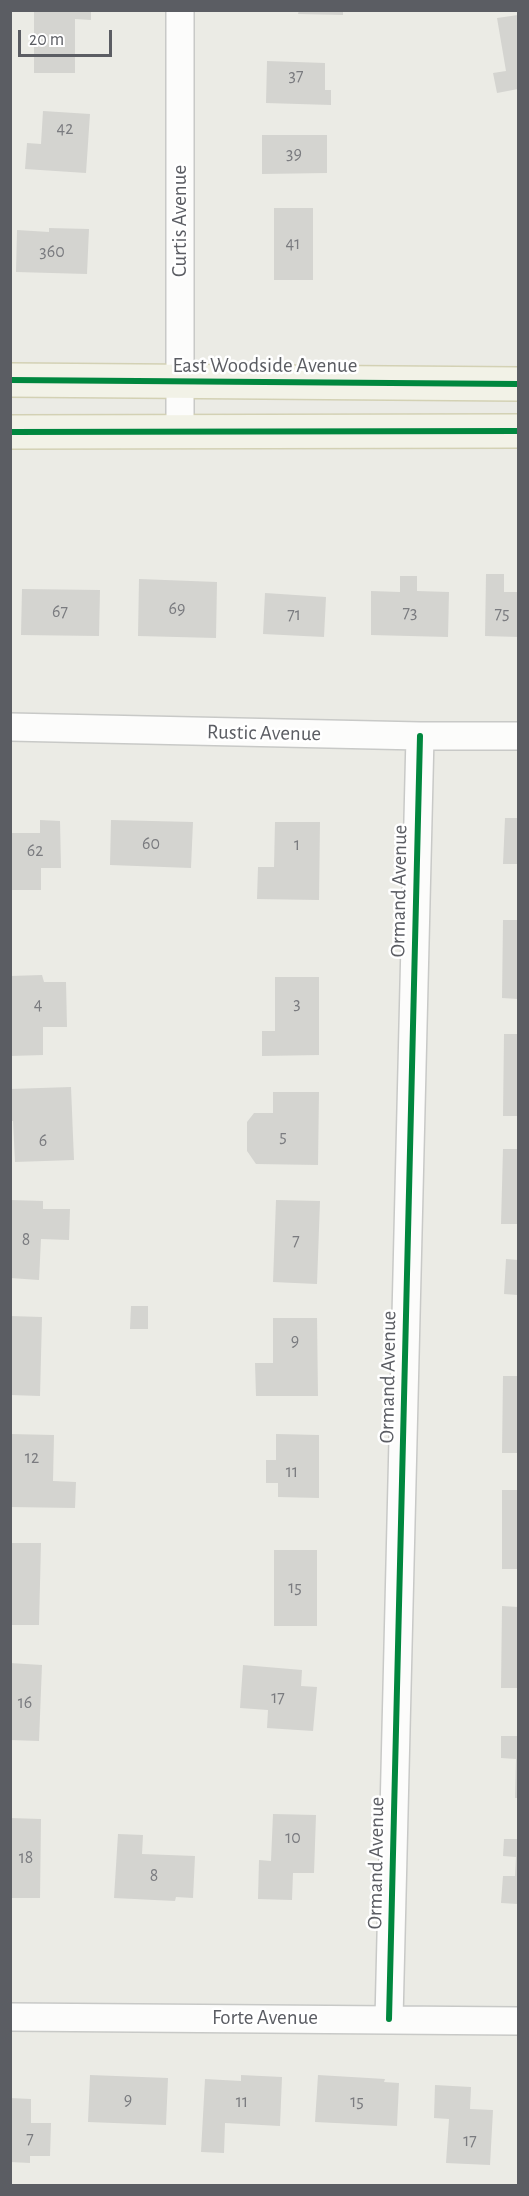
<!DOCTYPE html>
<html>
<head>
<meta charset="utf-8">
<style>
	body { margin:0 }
	#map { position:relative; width:529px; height:2196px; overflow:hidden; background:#ebebe5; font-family:"Alegreya Sans",sans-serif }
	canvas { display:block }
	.frame { position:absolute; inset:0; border:12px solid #5b5d63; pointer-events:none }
	.scale { position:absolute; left:18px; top:30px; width:94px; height:27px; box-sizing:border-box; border:3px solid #5b5d63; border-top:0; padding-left:8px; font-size:18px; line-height:21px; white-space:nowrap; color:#5b5d63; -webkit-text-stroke:4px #fff; paint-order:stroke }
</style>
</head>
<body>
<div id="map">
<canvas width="529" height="2196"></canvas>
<div class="frame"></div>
<div class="scale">20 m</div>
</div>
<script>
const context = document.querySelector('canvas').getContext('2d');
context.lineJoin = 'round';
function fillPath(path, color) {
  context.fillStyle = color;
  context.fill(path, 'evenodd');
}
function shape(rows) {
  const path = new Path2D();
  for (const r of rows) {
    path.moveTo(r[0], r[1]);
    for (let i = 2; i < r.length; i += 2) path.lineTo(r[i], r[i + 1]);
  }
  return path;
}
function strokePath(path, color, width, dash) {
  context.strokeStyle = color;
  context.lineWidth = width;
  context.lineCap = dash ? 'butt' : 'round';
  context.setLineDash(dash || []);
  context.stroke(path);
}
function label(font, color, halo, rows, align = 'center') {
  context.font = font + ' "Alegreya Sans",sans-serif';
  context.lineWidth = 5;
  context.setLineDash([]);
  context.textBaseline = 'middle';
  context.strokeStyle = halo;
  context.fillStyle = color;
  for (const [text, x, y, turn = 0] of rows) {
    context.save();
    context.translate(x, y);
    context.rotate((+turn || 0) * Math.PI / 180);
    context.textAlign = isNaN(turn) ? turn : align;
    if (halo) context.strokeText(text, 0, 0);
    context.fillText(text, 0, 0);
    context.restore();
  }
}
fillPath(shape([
	[34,10,91,10,91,20,75,19,75,73,34,73],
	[299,10,343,10,343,15,298,14],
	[518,15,518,89,497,93,493,73,506,71,497,18],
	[267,61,325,63,325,90,331,90,331,105,266,103],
	[43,111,90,114,86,173,25,169,27,143,41,144],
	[262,135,327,135,327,173,262,174],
	[274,208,313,208,313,280,274,280],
	[49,228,89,229,87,274,16,272,17,230,49,232],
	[486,574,504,574,504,592,518,592,518,637,485,636],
	[400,576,417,576,417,591,449,592,448,637,371,635,371,591,400,592],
	[139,579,217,582,216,638,138,636],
	[22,589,100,590,99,636,21,635],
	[265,593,326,597,324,637,263,634],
	[505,818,518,818,518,864,503,864],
	[40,820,60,821,61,868,41,868,41,890,10,890,10,833,40,833],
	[111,820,193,822,191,868,110,865],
	[275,822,320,822,319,900,257,899,258,867,274,867],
	[503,920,518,920,518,999,502,998],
	[42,975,44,982,66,982,67,1027,43,1027,43,1055,10,1056,10,976],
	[275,977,319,977,319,1055,262,1056,262,1031,275,1031],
	[504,1034,518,1034,518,1116,503,1116],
	[71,1087,74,1160,15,1162,13,1121,10,1121,10,1089],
	[273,1092,319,1092,318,1165,256,1164,247,1151,247,1122,254,1113,273,1113],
	[503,1149,518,1149,518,1224,501,1224],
	[10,1200,43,1201,43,1209,70,1209,69,1240,41,1239,39,1280,10,1278],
	[276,1200,320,1201,317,1284,273,1282],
	[506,1259,518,1260,518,1295,504,1294],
	[131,1306,148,1306,148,1329,130,1329],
	[10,1316,42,1317,40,1396,10,1395],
	[273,1318,317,1318,318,1396,256,1396,255,1363,273,1363],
	[503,1376,518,1376,518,1453,502,1453],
	[10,1434,54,1435,53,1481,76,1482,75,1508,10,1507],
	[276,1434,319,1435,319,1498,278,1497,278,1483,266,1483,266,1460,276,1460],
	[502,1490,518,1490,518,1569,502,1569],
	[10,1543,41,1543,39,1625,10,1625],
	[274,1550,317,1550,317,1626,274,1626],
	[502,1606,518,1607,518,1688,501,1688],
	[10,1663,42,1665,39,1741,10,1740],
	[243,1665,302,1670,301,1686,317,1687,313,1731,267,1728,268,1710,240,1708],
	[501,1736,518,1736,518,1798,515,1798,516,1759,501,1758],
	[273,1814,316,1815,314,1873,293,1873,292,1900,258,1899,259,1860,271,1861],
	[10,1818,41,1819,40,1898,10,1898],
	[118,1834,143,1835,142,1854,195,1856,193,1898,176,1897,175,1901,114,1898],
	[504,1839,518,1839,518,1904,501,1903,503,1876,515,1876,516,1857,503,1856],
	[90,2075,168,2078,166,2125,88,2122],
	[241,2075,282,2077,280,2126,225,2123,224,2153,201,2152,205,2079,241,2081],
	[318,2075,385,2079,384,2082,399,2083,397,2126,315,2122],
	[435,2085,471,2087,470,2109,493,2110,490,2165,446,2163,449,2119,434,2118],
	[10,2098,31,2099,31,2123,51,2123,50,2156,30,2156,30,2163,10,2162]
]), '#d4d4d0');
const minor = shape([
	[180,10,180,431],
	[10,727,420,736,518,736],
	[10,2017,518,2021],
	[389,2019,420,736]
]);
const primary = shape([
	[10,380,518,384],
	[10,432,518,431]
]);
strokePath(minor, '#c8c9c7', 30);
strokePath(primary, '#d3d1b4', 36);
strokePath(minor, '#fcfcfb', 27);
strokePath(primary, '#f2f2e7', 33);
strokePath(shape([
	[10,380,518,384],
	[10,432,518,431],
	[389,2019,420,736]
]), '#00873e', 6);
label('18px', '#7a7b7f', null, [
	["37",296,76],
	["42",65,129],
	["39",294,154],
	["41",293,244],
	["360",52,252],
	["69",177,609],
	["67",60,612],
	["73",410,613],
	["75",502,614],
	["71",294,615],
	["60",151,844],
	["1",297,845],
	["62",35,851],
	["3",297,1004],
	["4",38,1005],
	["5",283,1137],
	["6",43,1141],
	["8",26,1240],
	["7",296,1241],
	["9",295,1341],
	["12",32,1458],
	["11",292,1472],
	["15",295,1588],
	["17",278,1698],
	["16",25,1703],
	["10",293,1838],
	["18",26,1858],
	["8",154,1876],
	["9",128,2100],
	["11",242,2102],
	["15",357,2102],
	["7",30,2139],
	["17",470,2141]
]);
label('21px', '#5b5d63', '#fff', [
	["Curtis Avenue",180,221,-90],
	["East Woodside Avenue",265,366],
	["Rustic Avenue",264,733,1],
	["Ormand Avenue",399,891,-89],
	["Ormand Avenue",388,1377,-89],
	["Ormand Avenue",376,1863,-89],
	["Forte Avenue",265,2018]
]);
</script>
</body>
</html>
